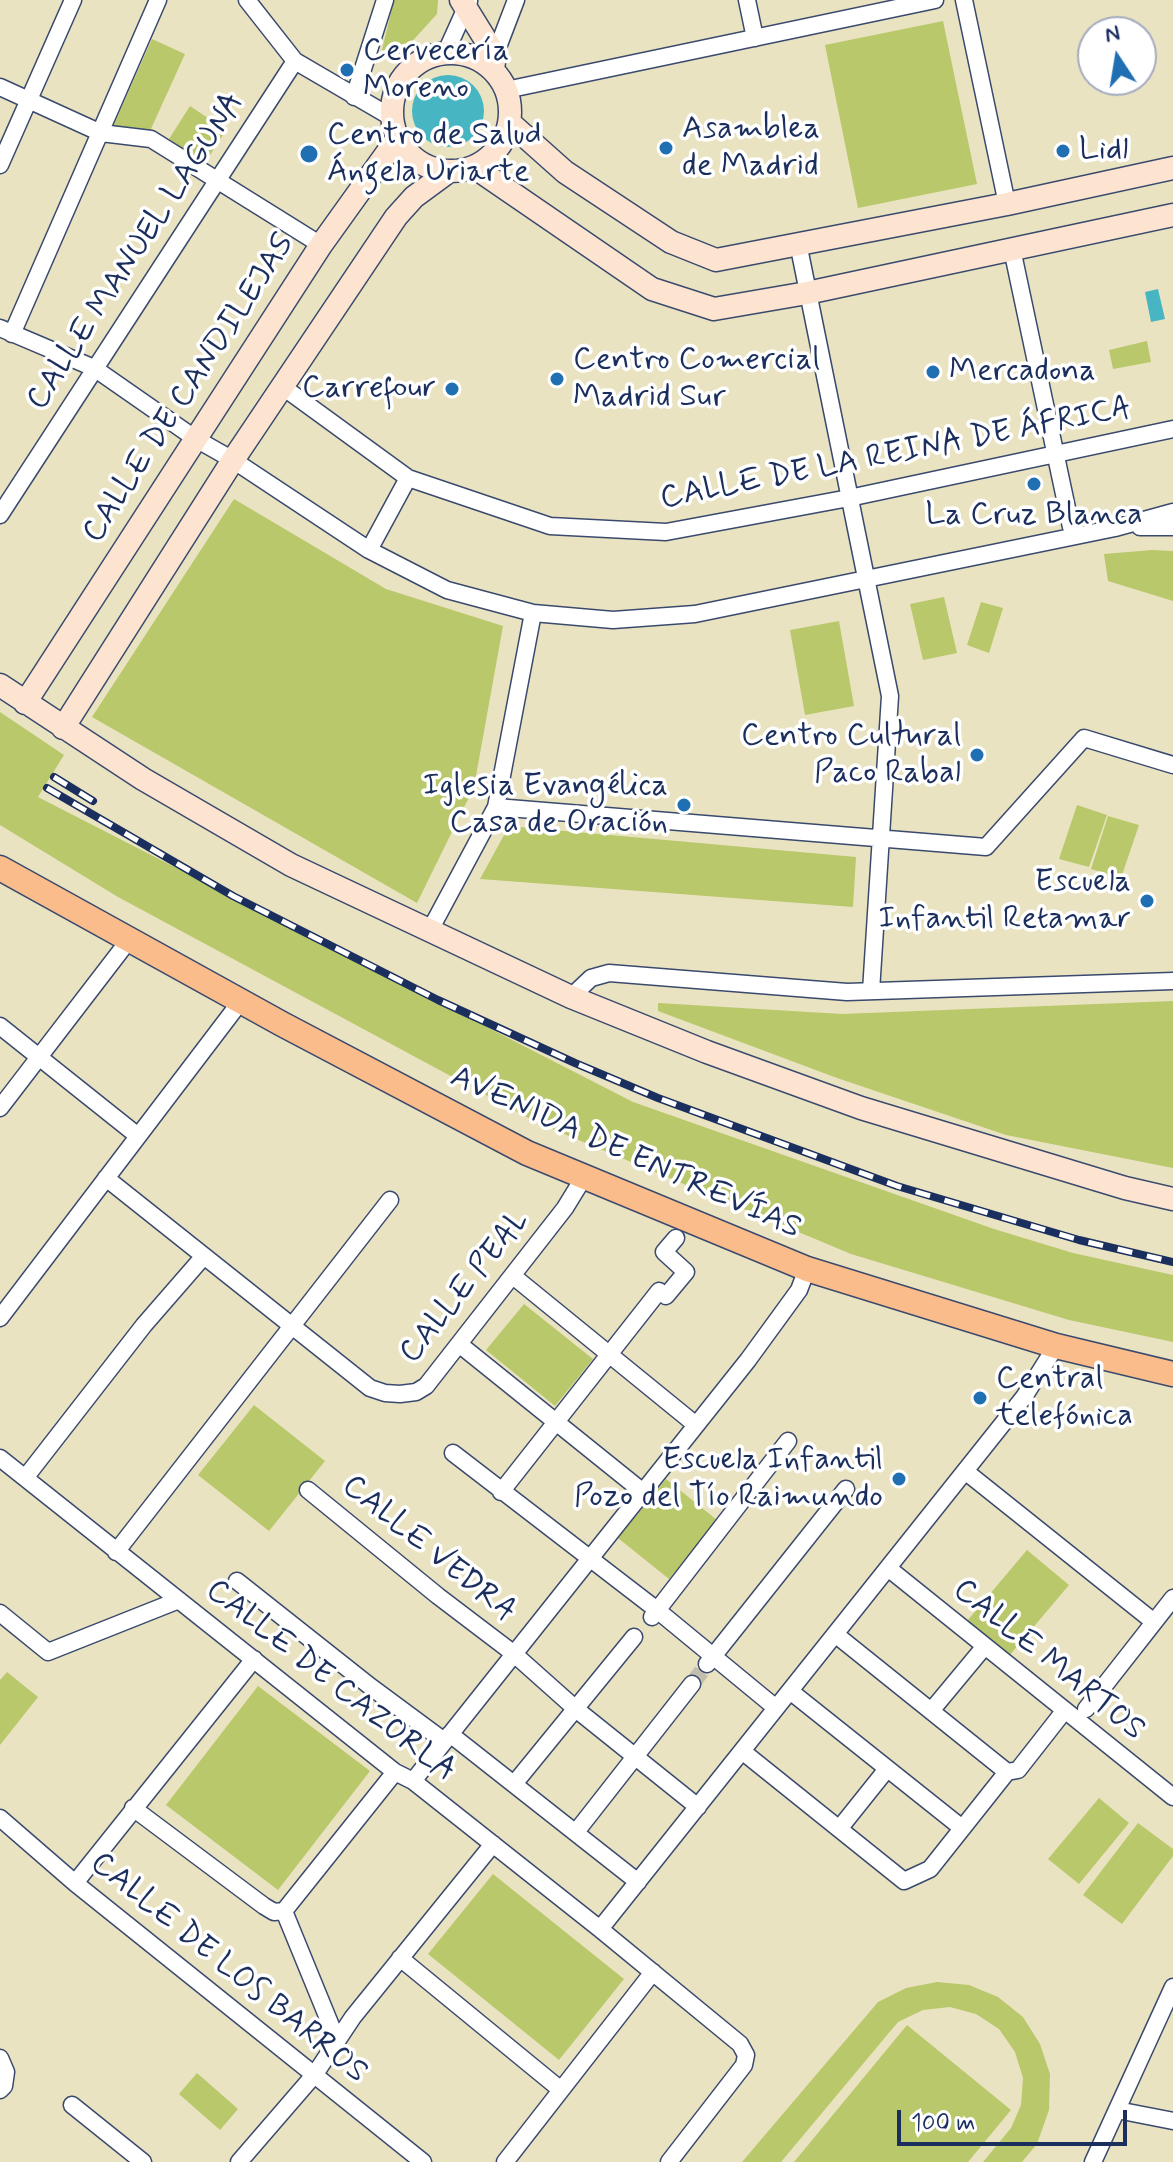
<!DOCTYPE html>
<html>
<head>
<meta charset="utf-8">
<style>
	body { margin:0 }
	#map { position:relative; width:1173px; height:2162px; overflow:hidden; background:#eae3c2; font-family:Mynerve,sans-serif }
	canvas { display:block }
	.north { position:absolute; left:1077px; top:16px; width:80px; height:80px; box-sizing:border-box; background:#fff; border:2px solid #a4acbf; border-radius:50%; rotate:348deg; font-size:22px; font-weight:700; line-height:32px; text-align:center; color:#1b2f5e }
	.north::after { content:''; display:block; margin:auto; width:28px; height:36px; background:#1f6fb2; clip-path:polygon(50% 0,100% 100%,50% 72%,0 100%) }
	.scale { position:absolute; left:897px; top:2110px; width:230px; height:36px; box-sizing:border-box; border:4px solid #1b2f5e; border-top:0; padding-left:10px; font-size:24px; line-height:28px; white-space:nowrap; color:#1b2f5e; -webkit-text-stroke:6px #fff; paint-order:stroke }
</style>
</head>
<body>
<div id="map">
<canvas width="1173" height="2162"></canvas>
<div class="north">N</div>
<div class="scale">100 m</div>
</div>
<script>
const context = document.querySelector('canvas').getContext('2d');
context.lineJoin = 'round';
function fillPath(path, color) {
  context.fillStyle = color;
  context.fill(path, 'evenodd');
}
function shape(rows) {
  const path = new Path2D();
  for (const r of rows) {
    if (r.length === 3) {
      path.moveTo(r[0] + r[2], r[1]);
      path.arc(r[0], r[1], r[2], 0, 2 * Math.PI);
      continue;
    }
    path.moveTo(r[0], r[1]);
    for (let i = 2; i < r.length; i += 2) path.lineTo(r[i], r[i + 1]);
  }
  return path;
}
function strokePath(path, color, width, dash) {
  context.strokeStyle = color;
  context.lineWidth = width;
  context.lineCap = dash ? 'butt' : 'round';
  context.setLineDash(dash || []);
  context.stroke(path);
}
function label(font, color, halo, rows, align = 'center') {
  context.font = font + ' Mynerve,sans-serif';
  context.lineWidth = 7;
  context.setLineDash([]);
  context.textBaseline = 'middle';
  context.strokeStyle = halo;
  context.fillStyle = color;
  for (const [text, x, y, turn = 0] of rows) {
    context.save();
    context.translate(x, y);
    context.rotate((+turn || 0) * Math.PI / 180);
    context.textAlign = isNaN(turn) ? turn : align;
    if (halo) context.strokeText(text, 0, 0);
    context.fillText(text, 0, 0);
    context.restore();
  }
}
fillPath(shape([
	[394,0,438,0,437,14,396,59,380,58],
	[943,21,977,184,858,208,825,45],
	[152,39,185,54,150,131,113,127],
	[190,106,226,130,205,163,169,139],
	[1147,341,1151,362,1113,369,1109,350],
	[234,499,386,589,503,626,474,787,417,903,92,717],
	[1152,550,1173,551,1173,601,1108,581,1104,554],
	[944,597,957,653,923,660,910,604],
	[981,602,1003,608,989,653,967,645],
	[839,621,854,706,805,715,790,630],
	[0,712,64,755,38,797,633,1102,994,1229,1073,1253,1173,1275,1173,1342,1069,1320,851,1254,538,1123,118,897,0,825],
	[1077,805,1107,815,1089,867,1059,859],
	[1108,816,1139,825,1121,878,1091,869],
	[509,826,856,857,853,907,480,879],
	[1173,1001,1173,1168,1006,1135,837,1078,658,1011,658,1003,842,1014],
	[524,1304,593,1359,555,1406,486,1350],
	[254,1405,325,1461,269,1531,198,1475],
	[666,1479,717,1520,669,1579,618,1538],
	[1027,1550,1069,1585,1009,1656,967,1621],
	[7,1672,38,1697,0,1745,0,1680],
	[258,1686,370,1771,278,1890,166,1805],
	[1099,1798,1129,1823,1079,1884,1048,1859],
	[1138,1823,1173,1849,1173,1856,1122,1924,1083,1895],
	[493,1874,624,1979,559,2060,428,1954],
	[937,1982,969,1985,998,1997,1023,2017,1040,2044,1050,2074,1049,2110,1037,2144,1022,2162,983,2162,1011,2128,1021,2105,1023,2078,1015,2052,999,2029,976,2014,950,2007,923,2010,898,2022,781,2162,742,2162,878,2002,906,1988],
	[907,2025,1011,2110,968,2162,794,2162],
	[197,2073,238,2109,220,2130,179,2094]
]), '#b9c86a');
fillPath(shape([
	[448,111,36],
	[1158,289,1165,319,1151,322,1145,292]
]), '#48b6c2');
strokePath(shape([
	[692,1684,707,1664]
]), '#c1bfae', 16, [16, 8]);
const street = shape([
	[247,0,295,61,391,117],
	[747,0,755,38],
	[964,0,1007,204],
	[446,52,469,1],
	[495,55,516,0],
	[0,87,101,133,151,139,321,245],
	[506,90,935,0],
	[354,97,385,0],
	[0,165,73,0],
	[798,243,890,696,871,991],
	[1012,249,1071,527],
	[0,328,94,368,196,439,233,460,369,550,447,590,533,613,613,620,695,614,1115,528,1173,512],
	[12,334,158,0],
	[283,387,408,478,550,526,666,532,849,498,1173,429],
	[0,515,295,61],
	[1140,527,1173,527],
	[369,550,408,478],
	[496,807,986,847,1084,738,1173,765],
	[429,932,496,807,533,613],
	[571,997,591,978,609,973,847,992,1173,981],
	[0,1026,138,1136],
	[0,1108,129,940],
	[106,1178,370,1388,385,1393,400,1394,416,1392,426,1386,565,1208,584,1177],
	[513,1276,696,1425],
	[666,1296,686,1272,664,1252,676,1238],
	[0,1318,241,1001],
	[459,1344,643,1492],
	[453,1453,657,1610,776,1708],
	[0,1458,395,1772,413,1781,600,1929,740,2044,746,2055,744,2065,669,2162],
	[965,1471,1154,1622],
	[25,1478,144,1325,204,1256],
	[308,1490,438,1596,513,1653,577,1710,698,1807],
	[501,1492,659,1291],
	[116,1552,390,1200],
	[888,1568,1173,1797],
	[237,1581,371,1687,444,1741],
	[0,1613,48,1652,179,1600],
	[652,1617,788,1441],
	[835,1634,1007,1772],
	[707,1664,846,1489],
	[790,1691,962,1828],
	[1086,1709,1173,1598],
	[931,1711,985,1646],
	[450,1734,638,1882],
	[742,1751,904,1881,930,1869,1007,1772,1018,1770,1065,1710],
	[413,1781,748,1360,799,1290,807,1269],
	[514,1784,634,1637],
	[133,1808,264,1906,274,1912,284,1911],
	[0,1818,75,1883,423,2162],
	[839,1829,887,1769],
	[576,1832,692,1684],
	[75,1883,254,1659],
	[284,1911,395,1772],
	[284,1911,336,2038],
	[600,1929,1024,1397,1056,1346],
	[400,1958,561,2090],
	[0,2058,6,2072,4,2086,0,2090],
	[72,2105,143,2162],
	[1117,2110,1173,2121],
	[239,2162,315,2074,353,2017,493,1844],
	[505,2162,653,1972],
	[1093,2162,1173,1987]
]);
const secondary = shape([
	[461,0,495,55,493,69],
	[451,112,59],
	[510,123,565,172,671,242,716,260,1007,204,1173,168],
	[474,167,652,289,714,309,807,293,1173,215],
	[0,685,143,779,291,865,571,997,707,1052,861,1108,1125,1188,1173,1199],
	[25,703,321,245,397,139],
	[63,728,233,460,396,217,414,197,448,172]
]);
const primary = shape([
	[0,868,282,1024,527,1153,807,1269,1056,1346,1173,1374]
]);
strokePath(street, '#3a4a6d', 19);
strokePath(secondary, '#3a4a6d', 25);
strokePath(primary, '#3a4a6d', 27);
strokePath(street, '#fff', 16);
strokePath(secondary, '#fde4d1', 22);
strokePath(primary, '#fabc8b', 24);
const rail = shape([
	[54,777,93,801],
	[47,788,233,896,438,1000,575,1063,658,1098,897,1186,1079,1240,1173,1262]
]);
strokePath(rail, '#1b2f5e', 8);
strokePath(rail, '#fff', 5, [15]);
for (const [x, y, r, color] of [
	[347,70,8,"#1f6fb2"],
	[666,148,8,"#1f6fb2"],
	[1063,151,8,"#1f6fb2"],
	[309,154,10,"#1f6fb2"],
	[933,372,8,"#1f6fb2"],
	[557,379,8,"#1f6fb2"],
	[452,389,8,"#1f6fb2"],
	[1034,484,8,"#1f6fb2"],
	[977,755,8,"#1f6fb2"],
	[684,805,8,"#1f6fb2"],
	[1147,901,8,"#1f6fb2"],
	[980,1398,8,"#1f6fb2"],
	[899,1479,8,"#1f6fb2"]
]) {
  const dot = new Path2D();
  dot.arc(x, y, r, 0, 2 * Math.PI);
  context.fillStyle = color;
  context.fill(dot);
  strokePath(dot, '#fff', 3);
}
label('32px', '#1b2f5e', '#fff', [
	["Cervecería",363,52],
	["Moreno",363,89],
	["Asamblea",682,130],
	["de Madrid",682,167],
	["Centro de Salud",327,136],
	["Ángela Uriarte",327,173],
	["Lidl",1079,151],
	["Centro Comercial",573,361],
	["Madrid Sur",573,398],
	["Mercadona",949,372],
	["Carrefour",436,389,"right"],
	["La Cruz Blanca",1034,516,"center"],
	["Centro Cultural",961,737,"right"],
	["Paco Rabal",961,774,"right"],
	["Iglesia Evangélica",668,787,"right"],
	["Casa de Oración",668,824,"right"],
	["Escuela",1131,883,"right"],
	["Infantil Retamar",1131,920,"right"],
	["Central",996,1380],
	["telefónica",996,1417],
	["Escuela Infantil",883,1461,"right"],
	["Pozo del Tío Raimundo",883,1498,"right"]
], 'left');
label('32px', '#1b2f5e', '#fff', [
	["CALLE MANUEL LAGUNA",137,252,-57],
	["CALLE DE CANDILEJAS",190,389,-57],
	["CALLE DE LA REINA DE ÁFRICA",896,455,-11],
	["AVENIDA DE ENTREVÍAS",625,1154,24],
	["CALLE PEAL",466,1288,-51],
	["CALLE VEDRA",428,1550,39],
	["CALLE MARTOS",1048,1661,39],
	["CALLE DE CAZORLA",330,1682,38],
	["CALLE DE LOS BARROS",228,1969,39]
]);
</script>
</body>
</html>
